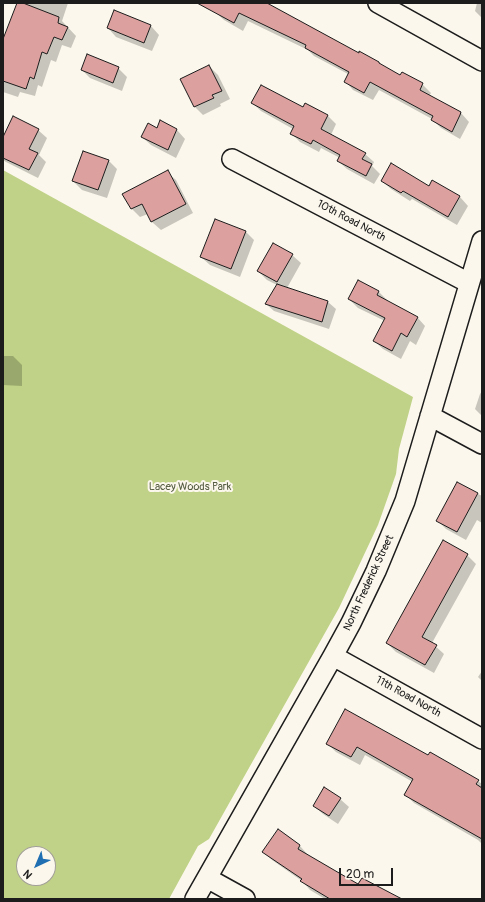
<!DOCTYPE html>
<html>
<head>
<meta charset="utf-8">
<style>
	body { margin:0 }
	#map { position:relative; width:485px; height:902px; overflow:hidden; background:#fbf7ec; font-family:Pangolin,sans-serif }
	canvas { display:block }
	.frame { position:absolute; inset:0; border:4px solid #1c1c1c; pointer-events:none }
	.north { position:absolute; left:16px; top:846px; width:40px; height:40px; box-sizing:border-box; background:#fbf7ec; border:1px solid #a29f99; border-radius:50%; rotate:224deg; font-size:11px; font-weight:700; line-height:16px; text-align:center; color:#1c1c1c }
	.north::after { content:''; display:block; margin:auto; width:14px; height:18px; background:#1f6fb2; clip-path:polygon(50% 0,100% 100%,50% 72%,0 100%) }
	.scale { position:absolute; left:339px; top:868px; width:54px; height:18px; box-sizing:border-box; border:2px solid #1c1c1c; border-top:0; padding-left:5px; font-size:12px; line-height:14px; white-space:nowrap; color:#1c1c1c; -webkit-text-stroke:3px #fbf7ec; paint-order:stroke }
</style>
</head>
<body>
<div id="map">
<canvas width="485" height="902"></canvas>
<div class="frame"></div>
<div class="north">N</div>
<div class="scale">20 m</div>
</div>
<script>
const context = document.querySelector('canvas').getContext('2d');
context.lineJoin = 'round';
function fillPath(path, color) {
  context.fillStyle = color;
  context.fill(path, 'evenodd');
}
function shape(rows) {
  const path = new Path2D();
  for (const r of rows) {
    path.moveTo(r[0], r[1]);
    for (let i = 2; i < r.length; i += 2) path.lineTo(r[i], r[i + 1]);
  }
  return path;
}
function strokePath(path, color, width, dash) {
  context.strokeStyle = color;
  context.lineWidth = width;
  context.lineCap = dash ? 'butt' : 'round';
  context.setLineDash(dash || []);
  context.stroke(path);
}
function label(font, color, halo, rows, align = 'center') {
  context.font = font + ' Pangolin,sans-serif';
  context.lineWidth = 4;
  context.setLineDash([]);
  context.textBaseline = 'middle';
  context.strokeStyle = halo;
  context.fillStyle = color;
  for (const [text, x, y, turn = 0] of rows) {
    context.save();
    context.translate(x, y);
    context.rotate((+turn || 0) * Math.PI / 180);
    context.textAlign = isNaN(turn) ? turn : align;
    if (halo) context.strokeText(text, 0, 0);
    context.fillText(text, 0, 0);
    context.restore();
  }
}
fillPath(shape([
	[3,170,413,397,399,449,396,474,378,525,339,608,209,839,198,846,169,899,3,899],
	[24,854,48,854,48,878,24,878]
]), '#c0d287');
fillPath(shape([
	[18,3,68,3,62,21,76,36,71,48,62,45,56,62,51,60,42,87,38,85,35,96,20,92,18,97,3,92,3,48],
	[220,3,259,3,359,54,379,62,383,67,401,76,422,84,431,93,429,96,461,113,469,122,460,139,441,128,432,119,379,90,373,100,353,90,345,81,348,74,314,56,308,50,248,21,243,31,224,20,215,12],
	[477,3,482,3,482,18,475,11],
	[151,26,159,35,152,51,116,37,108,28],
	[209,66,218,75,230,99,220,104,221,106,203,115,195,107],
	[118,68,127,77,122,91,90,78,82,70],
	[252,103,304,108,328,116,336,124,331,135,365,154,374,162,372,166,380,174,374,184,347,169,338,161,340,158,321,148,319,152,300,142,291,133,293,129,261,111],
	[161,122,177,130,185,139,176,158,151,145,142,137,157,129],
	[38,130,47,138,39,155,46,162,38,178,6,162,3,160,3,141],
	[108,160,117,169,107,198,82,190,73,181],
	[167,172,176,180,193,213,161,230,152,222,148,214,140,217,132,209,124,194],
	[382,181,429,187,432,181,460,197,468,206,457,225,412,199,410,201,391,189],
	[246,232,254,240,240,277,210,265,201,257],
	[292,255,301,263,287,288,328,302,336,309,329,329,274,311,266,304,277,285,267,280,258,271],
	[378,291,387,300,386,301,417,317,425,326,416,345,410,341,401,359,383,349,374,341,385,321,358,308,349,299],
	[3,356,13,356,22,365,22,386,3,385],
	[482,391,482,416,475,409,480,394],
	[457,483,482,496,482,523,477,520,466,540,446,529,438,521],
	[467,555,476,564,432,643,444,654,434,673,396,652,387,643],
	[482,671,482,681,478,677],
	[345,711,428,756,478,781,482,784,482,844,478,840,414,803,405,794,413,782,365,755,360,765,336,752,327,743],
	[340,799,349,807,338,824,323,814,314,806],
	[278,831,300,846,308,855,359,885,399,899,325,899,310,890,302,881,272,860,263,851]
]), '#0003');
const building = shape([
	[17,3,23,3,59,17,58,23,68,27,62,40,54,37,47,54,42,52,34,79,30,77,26,89,3,81,3,39,17,3],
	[197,3,267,3,359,53,359,51,379,62,379,63,400,75,402,72,423,83,420,90,461,112,460,115,452,132,431,120,433,116,370,82,364,93,344,82,349,72,305,48,306,45,239,13,234,23,197,3],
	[114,10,151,25,144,43,107,28,114,10],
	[87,54,119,67,113,83,81,70,87,54],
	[209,65,222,91,212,95,214,98,194,107,180,79,209,65],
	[261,85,303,107,305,103,328,115,321,129,366,153,362,159,372,164,366,176,337,161,340,155,313,140,311,144,290,134,294,126,251,103,261,85],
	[13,116,39,129,29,149,38,153,29,170,3,158,3,137,13,116],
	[160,120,177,129,168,150,141,137,148,123,157,128,160,120],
	[83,151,109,160,98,190,72,181,83,151],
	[391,163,429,186,432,180,460,196,448,217,403,191,401,193,381,181,391,163],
	[168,170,186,204,151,222,142,204,131,209,122,194,168,170],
	[215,219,246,231,231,269,200,257,215,219],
	[273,243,293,254,277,282,257,271,273,243],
	[358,280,379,291,377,295,418,317,407,337,401,333,392,351,373,341,385,318,348,299,358,280],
	[277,284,328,301,322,322,265,304,277,284],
	[457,482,478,493,457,532,436,521,457,482],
	[443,540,468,554,422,637,437,645,425,665,386,643,443,540],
	[345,709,428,755,430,752,479,780,476,784,482,788,482,839,404,795,413,779,357,747,351,757,326,744,345,709],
	[324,787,341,798,329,816,313,806,324,787],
	[278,829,300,845,298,849,358,884,362,878,402,899,330,899,300,881,302,879,262,852,278,829]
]);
fillPath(building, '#dca19f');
strokePath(building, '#1c1c1c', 1);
const street = shape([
	[378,3,482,61],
	[232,159,469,283],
	[430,416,482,444],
	[333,656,482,739],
	[207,878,245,899],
	[195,899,333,656,351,623,376,571,405,501,482,241]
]);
strokePath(street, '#1c1c1c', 22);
strokePath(street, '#fbf7ec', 19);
label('11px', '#1c1c1c', '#fbf7ec', [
	["10th Road North",351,221,28],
	["North Frederick Street",369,583,-65],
	["11th Road North",408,697,29]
]);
label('11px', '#555c41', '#fbf7ec', [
	["Lacey Woods Park",190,487]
]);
</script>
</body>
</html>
